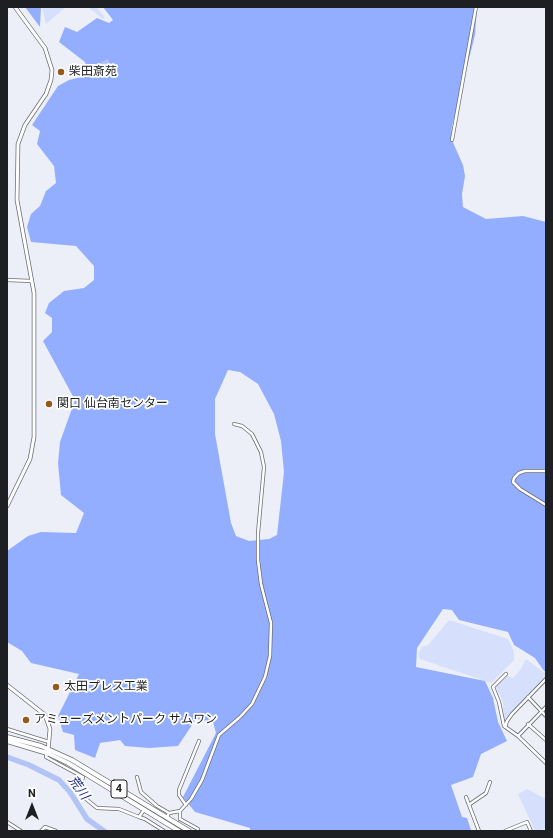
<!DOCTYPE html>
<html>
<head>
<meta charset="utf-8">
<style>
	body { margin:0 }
	#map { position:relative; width:553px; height:838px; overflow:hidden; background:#eceff7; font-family:Roboto,sans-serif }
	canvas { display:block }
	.frame { position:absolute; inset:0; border:8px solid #1e1f22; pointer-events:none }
	.north { position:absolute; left:12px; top:786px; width:40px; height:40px; -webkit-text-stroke:3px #fff; paint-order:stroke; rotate:0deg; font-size:11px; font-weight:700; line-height:16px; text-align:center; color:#1e1f22 }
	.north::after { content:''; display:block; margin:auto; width:14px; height:18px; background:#1e1f22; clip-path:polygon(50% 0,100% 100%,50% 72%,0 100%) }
</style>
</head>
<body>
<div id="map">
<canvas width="553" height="838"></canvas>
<div class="frame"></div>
<div class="north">N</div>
</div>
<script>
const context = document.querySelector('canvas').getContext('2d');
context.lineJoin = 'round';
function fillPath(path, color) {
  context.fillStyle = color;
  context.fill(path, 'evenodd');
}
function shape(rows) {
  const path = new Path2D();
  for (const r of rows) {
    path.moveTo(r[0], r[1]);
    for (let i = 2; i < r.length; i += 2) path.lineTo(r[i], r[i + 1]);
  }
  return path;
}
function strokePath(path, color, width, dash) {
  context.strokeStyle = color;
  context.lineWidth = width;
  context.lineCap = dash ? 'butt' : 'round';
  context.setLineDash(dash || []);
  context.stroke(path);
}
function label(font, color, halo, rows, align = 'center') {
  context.font = font + ' Roboto,"Noto Sans JP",sans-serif';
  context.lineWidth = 3.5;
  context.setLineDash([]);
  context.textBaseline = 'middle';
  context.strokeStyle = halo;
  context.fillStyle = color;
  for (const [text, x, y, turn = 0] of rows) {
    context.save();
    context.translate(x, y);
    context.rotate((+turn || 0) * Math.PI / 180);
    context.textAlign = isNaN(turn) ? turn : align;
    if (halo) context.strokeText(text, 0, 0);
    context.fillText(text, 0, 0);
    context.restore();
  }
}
fillPath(shape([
	[42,7,66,7,46,24],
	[88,7,96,7,104,16,103,19],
	[449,620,508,639,514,651,514,660,491,683,420,659,418,654,422,647,428,645],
	[526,659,546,674,546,676,504,721,503,702,496,687,507,676,513,678,521,669],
	[527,789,546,799,546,828,540,831,535,831,518,794]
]), '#d6e0fd');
fillPath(shape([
	[25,7,41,7,40,27],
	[103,7,477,7,475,35,452,126,451,138,463,165,465,176,462,194,463,207,486,219,523,216,546,222,546,671,544,671,535,658,514,645,508,632,459,620,452,610,443,609,417,648,416,667,485,681,493,698,498,722,507,741,481,754,473,777,451,785,462,817,467,818,471,830,469,831,250,831,250,828,195,812,183,797,216,733,213,722,196,719,178,746,149,748,125,746,120,740,100,743,95,758,75,750,74,735,63,732,58,716,79,674,31,663,22,651,7,642,7,551,28,536,41,532,76,533,84,513,61,495,58,463,60,442,75,400,43,341,52,332,52,318,45,313,49,303,64,291,84,288,94,280,94,266,76,246,31,242,27,227,31,214,40,206,46,191,56,183,54,166,37,144,40,131,32,125,58,86,69,80,89,75,85,62,59,42,65,27,77,32,97,18,109,23,113,20],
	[228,370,240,372,258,384,274,414,281,441,284,472,277,535,269,539,249,541,236,536,231,523,215,434,215,399]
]), '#93aefe');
fillPath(shape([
	[108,59,111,68,106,70,101,77,96,78,93,74,92,64,98,64]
]), '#b2c4f5');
strokePath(shape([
	[7,757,29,765,59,780,70,792,87,819,104,831]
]), '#b2c4f5', 5.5);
strokePath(shape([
	[173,831,180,819]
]), '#c3c5cc', 2.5, [2.5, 1]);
const minor = shape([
	[452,140,476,7],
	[7,280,32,281],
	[546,471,525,471,519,473,514,478,513,482,520,489,546,505],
	[506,674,493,687,499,702,504,726,518,736,546,763],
	[528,697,546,716],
	[528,724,546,740],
	[505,727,507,721,512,714,546,679],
	[7,729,49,742],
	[518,736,546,707],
	[47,753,46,757,83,777,80,787,86,799,97,808,119,809,139,817,144,810],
	[137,777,141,792,157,806,169,813],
	[466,797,479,831],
	[470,804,486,793,490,782],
	[186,805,179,795,179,790,199,741],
	[180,811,180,819,198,829],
	[139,817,145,819,164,831],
	[167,817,169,813,180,811,191,799,202,780,219,735,240,717,252,704,265,677,270,656,271,623,261,584,258,560,258,533,264,467,261,452,252,434,242,426,234,424],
	[7,822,21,831],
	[41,831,45,827,56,831],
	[505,831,527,822,531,831]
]);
const tertiary = shape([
	[7,506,30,459,34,437,34,293,17,200,18,144,25,125,46,94,51,80,52,70,45,48,15,7],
	[7,685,45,715,50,729,48,750]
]);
const trunk = shape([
	[7,737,41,746,72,760,189,831],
	[7,741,47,753,68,763,179,831]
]);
strokePath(minor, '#6a6d74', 4);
strokePath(tertiary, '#6a6d74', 4.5);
strokePath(trunk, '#6a6d74', 5.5);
strokePath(minor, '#fff', 2.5);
strokePath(tertiary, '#fff', 3);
strokePath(trunk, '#fff', 4);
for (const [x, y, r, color] of [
	[61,72,4,"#95591a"],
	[49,404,4,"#95591a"],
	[56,687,4,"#95591a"],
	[26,720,4,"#95591a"]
]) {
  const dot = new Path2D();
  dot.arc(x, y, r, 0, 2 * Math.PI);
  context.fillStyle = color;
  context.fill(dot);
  strokePath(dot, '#fff', 1.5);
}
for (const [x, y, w] of [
	[119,789,16]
]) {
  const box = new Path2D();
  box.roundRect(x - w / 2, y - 9, w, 18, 3);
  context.fillStyle = '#fff';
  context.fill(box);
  strokePath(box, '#1e1f22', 1);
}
label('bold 11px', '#1e1f22', null, [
	["4",119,789]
]);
label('12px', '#1e1f22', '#fff', [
	["柴田斎苑",69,72],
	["関口 仙台南センター",57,404],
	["太田プレス工業",64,687],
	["アミューズメントパーク サムワン",34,720]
], 'left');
label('italic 13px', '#1e2c86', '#fff', [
	["荒川",78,788,54]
]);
</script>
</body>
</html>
